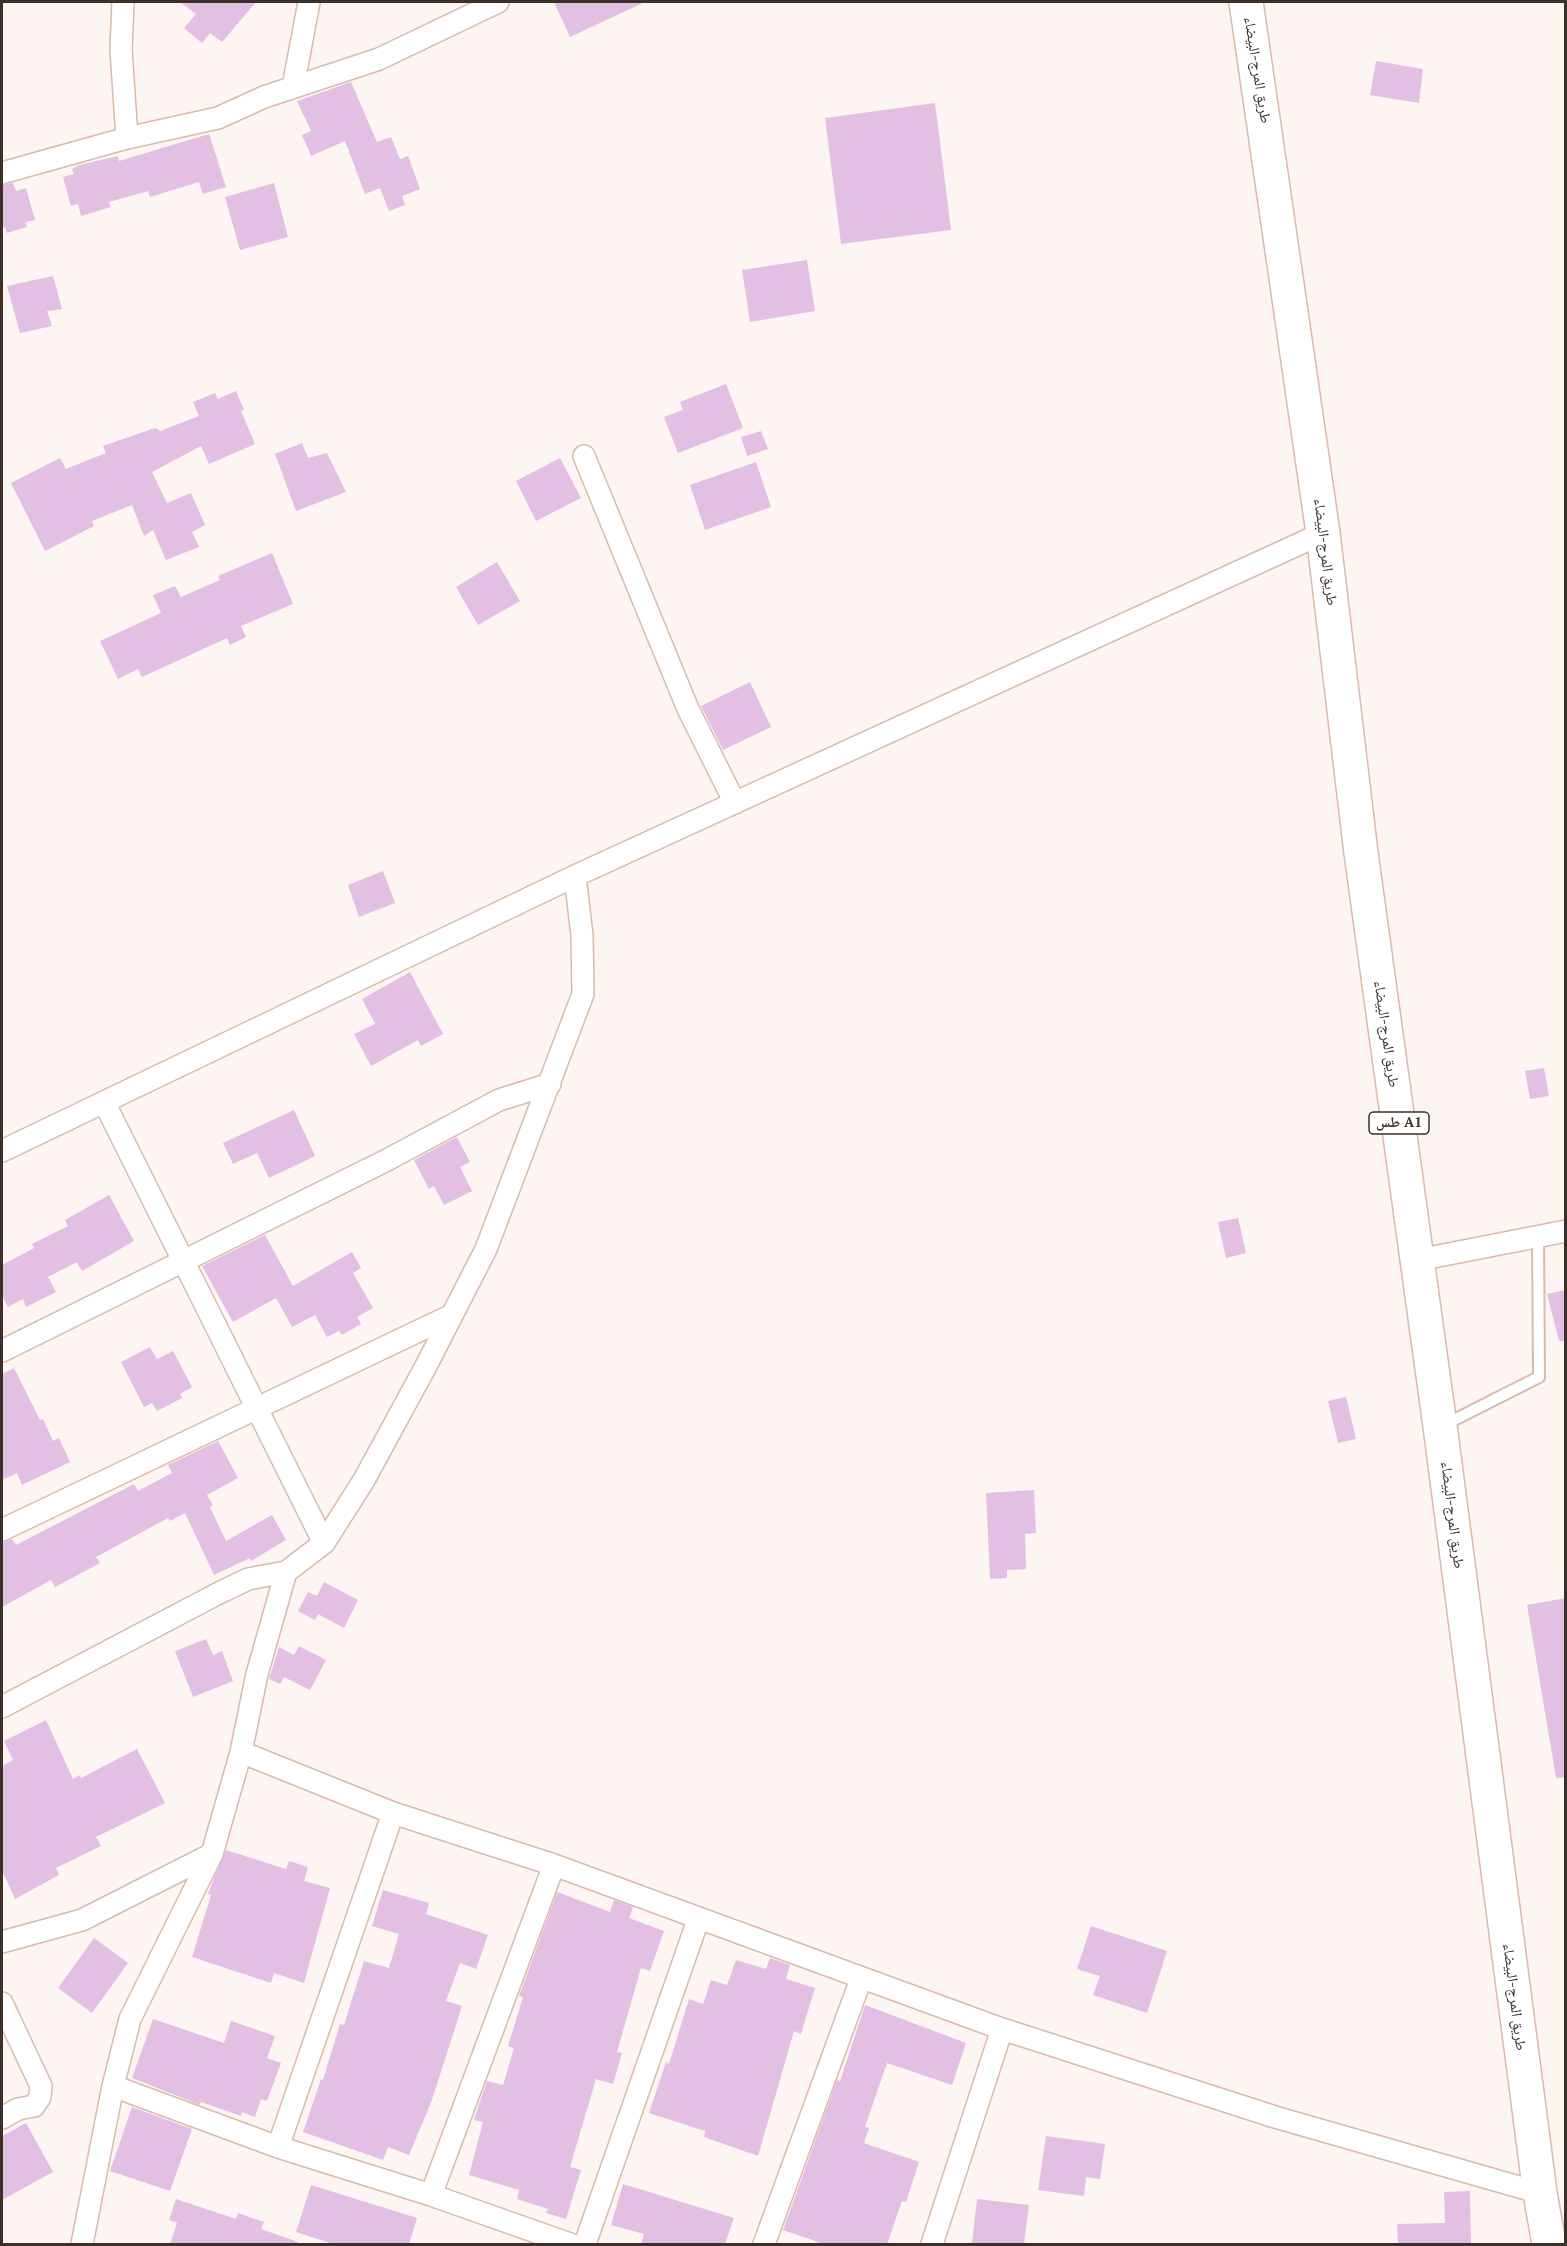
<!DOCTYPE html>
<html>
<head>
<meta charset="utf-8">
<style>
	body { margin:0 }
	#map { position:relative; width:1567px; height:2246px; overflow:hidden; background:#fcf5f1; font-family:"PT Serif",serif }
	canvas { display:block }
	.frame { position:absolute; inset:0; border:3px solid #3c3029; pointer-events:none }
</style>
</head>
<body>
<div id="map">
<canvas width="1567" height="2246"></canvas>
<div class="frame"></div>
</div>
<script>
const context = document.querySelector('canvas').getContext('2d');
context.lineJoin = 'round';
function fillPath(path, color) {
  context.fillStyle = color;
  context.fill(path, 'evenodd');
}
function shape(rows) {
  const path = new Path2D();
  for (const r of rows) {
    path.moveTo(r[0], r[1]);
    for (let i = 2; i < r.length; i += 2) path.lineTo(r[i], r[i + 1]);
  }
  return path;
}
function strokePath(path, color, width, dash) {
  context.strokeStyle = color;
  context.lineWidth = width;
  context.lineCap = dash ? 'butt' : 'round';
  context.setLineDash(dash || []);
  context.stroke(path);
}
function label(font, color, halo, rows, align = 'center') {
  context.font = font + ' "PT Serif","Noto Naskh Arabic",serif';
  context.lineWidth = 5;
  context.setLineDash([]);
  context.textBaseline = 'middle';
  context.strokeStyle = halo;
  context.fillStyle = color;
  for (const [text, x, y, turn = 0] of rows) {
    context.save();
    context.translate(x, y);
    context.rotate((+turn || 0) * Math.PI / 180);
    context.textAlign = isNaN(turn) ? turn : align;
    if (halo) context.strokeText(text, 0, 0);
    context.fillText(text, 0, 0);
    context.restore();
  }
}
fillPath(shape([
	[180,2,256,2,222,42,210,33,202,43,184,28,196,14],
	[554,2,645,2,570,37],
	[1376,61,1423,69,1419,103,1370,95],
	[351,82,377,142,391,137,400,159,408,156,420,189,402,196,405,205,389,211,380,188,365,194,345,141,311,156,302,135,311,131,297,101],
	[935,103,951,230,841,244,825,118],
	[209,134,226,187,203,194,199,182,150,197,148,191,109,202,111,207,81,216,78,204,71,206,63,177,74,174,72,169,79,165,118,156,119,161],
	[13,183,16,191,26,188,35,220,26,222,27,227,7,233,5,227,2,228,2,185],
	[274,183,288,237,240,250,225,197],
	[807,260,815,311,750,322,742,270],
	[53,276,62,309,47,311,52,326,20,333,7,286],
	[726,384,743,428,678,453,664,417,683,410,680,402],
	[236,391,244,410,241,411,255,444,209,464,201,446,152,472,167,503,191,493,205,525,192,532,199,547,166,560,153,530,144,536,132,505,92,521,94,526,45,551,11,483,60,458,66,469,106,453,103,446,155,428,160,431,199,416,193,402,215,393,218,399],
	[761,431,768,449,747,456,741,437],
	[302,443,308,458,327,453,346,492,296,511,275,454],
	[560,458,581,498,536,521,516,481],
	[756,462,771,507,705,530,690,485],
	[272,553,293,604,241,626,246,637,230,645,227,638,142,677,138,669,118,679,100,641,161,613,153,595,175,586,181,597,220,580,218,576],
	[497,562,520,601,478,625,456,587],
	[750,682,771,727,723,750,701,706],
	[383,871,395,903,359,917,348,885],
	[410,972,443,1034,421,1046,418,1040,371,1066,354,1034,375,1024,362,999],
	[1544,1068,1549,1096,1530,1099,1525,1071],
	[294,1110,315,1156,269,1178,257,1153,233,1164,223,1143],
	[457,1137,470,1162,460,1167,472,1191,444,1205,434,1186,429,1189,414,1160],
	[109,1195,134,1241,82,1271,77,1262,48,1277,56,1292,26,1307,23,1299,8,1307,2,1295,2,1265,34,1248,32,1244,68,1226,65,1220],
	[1238,1218,1246,1253,1226,1258,1218,1222],
	[265,1235,293,1286,352,1252,361,1268,353,1273,373,1308,357,1317,361,1324,342,1335,339,1331,327,1337,315,1315,292,1327,276,1298,233,1322,202,1266],
	[1566,1290,1566,1341,1559,1341,1547,1294],
	[150,1347,157,1359,173,1351,192,1387,180,1394,182,1398,157,1411,152,1403,144,1407,121,1362],
	[14,1368,40,1420,43,1419,53,1441,59,1438,70,1462,22,1485,17,1473,2,1480,2,1374],
	[1346,1397,1356,1439,1338,1443,1328,1401],
	[218,1441,238,1478,207,1495,213,1505,210,1507,226,1541,272,1515,286,1540,251,1561,250,1558,214,1575,185,1513,170,1521,168,1518,96,1557,100,1563,55,1587,51,1580,2,1607,2,1543,12,1539,16,1545,134,1484,138,1491,172,1473,168,1465],
	[1034,1490,1036,1533,1025,1534,1026,1569,1007,1570,1007,1578,990,1579,986,1493],
	[324,1582,358,1600,344,1628,318,1614,315,1620,298,1611,308,1592,317,1596],
	[1566,1598,1566,1777,1556,1778,1527,1605],
	[206,1639,213,1655,222,1651,233,1681,193,1697,175,1651],
	[299,1646,326,1660,310,1690,284,1677,280,1684,269,1679,279,1647,294,1655],
	[46,1720,73,1779,80,1775,81,1778,137,1749,165,1803,96,1837,101,1846,56,1868,59,1875,15,1899,2,1870,2,1766,13,1760,4,1741],
	[226,1850,286,1869,289,1861,308,1867,304,1881,330,1888,304,1983,274,1973,271,1983,192,1957,211,1895,208,1894,212,1883],
	[383,1890,429,1903,426,1914,488,1935,476,1969,460,1963,446,2001,462,2006,432,2100,409,2155,388,2147,383,2160,303,2132,321,2079,323,2080,340,2024,344,2025,364,1961,389,1968,399,1934,372,1926],
	[557,1892,610,1912,614,1900,633,1907,629,1918,664,1931,650,1971,641,1968,617,2052,622,2053,613,2084,596,2079,570,2167,581,2170,566,2219,546,2213,548,2209,517,2199,519,2190,469,2175,483,2122,474,2120,481,2098,487,2081,503,2085,514,2048,508,2046,523,1997,519,1996],
	[1091,1926,1167,1951,1147,2013,1093,1995,1100,1976,1077,1969],
	[94,1938,128,1963,92,2013,58,1988],
	[770,1958,790,1965,786,1979,815,1988,801,2034,794,2031,758,2156,704,2137,705,2131,649,2113,666,2062,669,2064,689,1999,703,2004,711,1980,727,1985,736,1960,766,1969],
	[865,2005,966,2043,952,2085,887,2063,865,2127,869,2128,864,2143,919,2162,906,2202,902,2201,887,2244,824,2244,783,2230,837,2080,840,2081],
	[153,2019,224,2043,231,2021,275,2036,267,2058,281,2063,267,2101,261,2099,255,2117,242,2112,241,2116,201,2102,200,2105,132,2078],
	[132,2107,192,2129,170,2191,110,2171],
	[26,2123,53,2172,2,2200,2,2136],
	[1046,2136,1105,2144,1100,2179,1086,2177,1084,2196,1038,2190],
	[623,2184,734,2218,725,2244,641,2244,644,2234,611,2225],
	[311,2185,417,2218,409,2244,333,2244,296,2232],
	[1470,2191,1471,2244,1398,2244,1397,2224,1445,2223,1444,2192],
	[176,2199,236,2219,238,2213,264,2222,261,2229,298,2242,297,2244,170,2244,177,2223,169,2220],
	[977,2199,1029,2205,1024,2244,972,2244]
]), '#e2bfe3');
const service = shape([
	[1444,1425,1539,1377,1538,1235]
]);
const minor = shape([
	[123,2,121,50,127,138],
	[293,87,309,2],
	[2,173,127,138,218,118,264,97,379,59,498,2],
	[584,456,688,709,735,803],
	[104,1102,324,1543],
	[2,1151,575,876,1323,533],
	[1418,1260,1566,1231],
	[2,1351,385,1161,499,1100,550,1084],
	[2,1530,452,1315],
	[2,1707,219,1593,248,1579,286,1572],
	[241,1752,393,1813,554,1865,1002,2029,1275,2117,1540,2193],
	[2,1942,82,1920,212,1854],
	[2,2003,41,2086,40,2097,34,2106,18,2109,2,2118],
	[113,2086,278,2147,431,2195,570,2244],
	[278,2147,393,1813],
	[431,2195,554,1865],
	[82,2244,113,2086,130,2019,212,1854,241,1752,257,1674,286,1572,324,1543,364,1480,426,1366,486,1249,583,994,582,935,575,876],
	[585,2244,698,1920],
	[764,2244,861,1979],
	[932,2244,1002,2029]
]);
const trunk = shape([
	[1246,2,1323,533,1361,853,1440,1426,1540,2193,1549,2244]
]);
strokePath(service, '#dabaa9', 14);
strokePath(minor, '#dabaa9', 24);
strokePath(trunk, '#dabaa9', 36);
strokePath(service, '#fff', 10);
strokePath(minor, '#fff', 21);
strokePath(trunk, '#fff', 33);
for (const [x, y, w] of [
	[1399,1123,60]
]) {
  const box = new Path2D();
  box.roundRect(x - w / 2, y - 11, w, 22, 4.5);
  context.fillStyle = '#fff';
  context.fill(box);
  strokePath(box, '#3c3029', 1.5);
}
label('bold 14px', '#3c3029', null, [
	["طس A1",1399,1123]
]);
label('15px', '#3c3029', '#fff', [
	["طريق المرج-البيضاء",1257,70,81],
	["طريق المرج-البيضاء",1325,552,83],
	["طريق المرج-البيضاء",1386,1034,82],
	["طريق المرج-البيضاء",1452,1515,83],
	["طريق المرج-البيضاء",1514,1997,83]
]);
</script>
</body>
</html>
